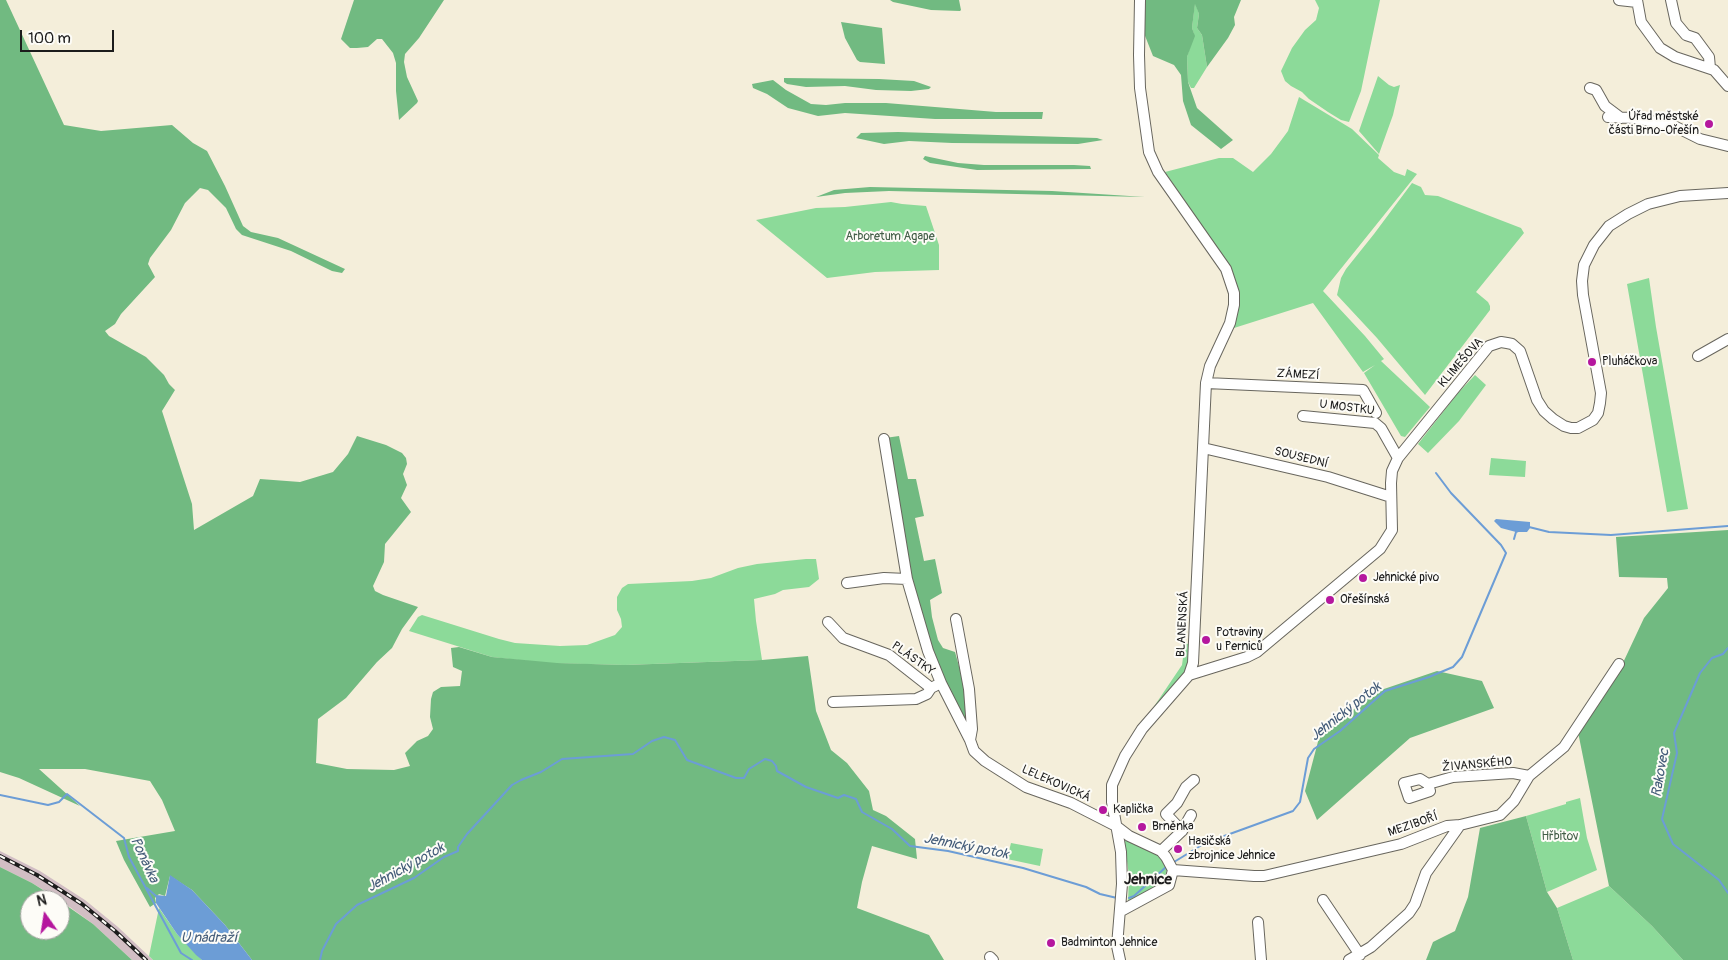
<!DOCTYPE html>
<html>
<head>
<meta charset="utf-8">
<style>
	body { margin:0 }
	#map { position:relative; width:1728px; height:960px; overflow:hidden; background:#f4eeda; font-family:Pangolin,sans-serif }
	canvas { display:block }
	.north { position:absolute; left:20px; top:890px; width:50px; height:50px; box-sizing:border-box; background:#fdfcf7; border:1px solid #a3a29f; border-radius:50%; rotate:347deg; font-size:14px; font-weight:700; line-height:20px; text-align:center; color:#1c1c1c }
	.north::after { content:''; display:block; margin:auto; width:18px; height:22px; background:#b5179e; clip-path:polygon(50% 0,100% 100%,50% 72%,0 100%) }
	.scale { position:absolute; left:20px; top:30px; width:94px; height:22px; box-sizing:border-box; border:2px solid #1c1c1c; border-top:0; padding-left:6px; font-size:15px; line-height:18px; white-space:nowrap; color:#1c1c1c; -webkit-text-stroke:4px #fdfcf7; paint-order:stroke }
</style>
</head>
<body>
<div id="map">
<canvas width="1728" height="960"></canvas>
<div class="north">N</div>
<div class="scale">100 m</div>
</div>
<script>
const context = document.querySelector('canvas').getContext('2d');
context.lineJoin = 'round';
function fillPath(path, color) {
  context.fillStyle = color;
  context.fill(path, 'evenodd');
}
function shape(rows) {
  const path = new Path2D();
  for (const r of rows) {
    path.moveTo(r[0], r[1]);
    for (let i = 2; i < r.length; i += 2) path.lineTo(r[i], r[i + 1]);
  }
  return path;
}
function strokePath(path, color, width, dash) {
  context.strokeStyle = color;
  context.lineWidth = width;
  context.lineCap = dash ? 'butt' : 'round';
  context.setLineDash(dash || []);
  context.stroke(path);
}
function label(font, color, halo, rows, align = 'center') {
  context.font = font + ' Pangolin,sans-serif';
  context.lineWidth = 4;
  context.setLineDash([]);
  context.textBaseline = 'middle';
  context.strokeStyle = halo;
  context.fillStyle = color;
  for (const [text, x, y, turn = 0] of rows) {
    context.save();
    context.translate(x, y);
    context.rotate((+turn || 0) * Math.PI / 180);
    context.textAlign = isNaN(turn) ? turn : align;
    if (halo) context.strokeText(text, 0, 0);
    context.fillText(text, 0, 0);
    context.restore();
  }
}
fillPath(shape([
	[0,851,40,871,85,900,118,927,153,960,132,960,93,924,60,900,32,883,0,867]
]), '#d2bec4');
fillPath(shape([
	[1315,0,1380,0,1361,91,1349,122,1341,120,1328,112,1309,99,1302,92,1291,86,1285,81,1281,71,1292,48,1305,30,1316,20,1319,8],
	[1195,2,1199,14,1197,28,1202,35,1207,67,1194,88,1191,88,1188,82,1187,57,1194,34,1192,28],
	[1378,76,1389,85,1394,87,1400,85,1393,115,1379,154,1359,131],
	[1299,97,1352,129,1379,155,1378,158,1394,172,1405,176,1407,169,1417,174,1323,291,1365,336,1384,359,1381,361,1430,407,1405,437,1401,436,1364,373,1375,365,1363,372,1313,303,1234,328,1240,294,1229,265,1165,172,1219,158,1233,158,1253,172,1271,154,1288,131],
	[1412,183,1421,187,1425,195,1438,196,1521,228,1524,233,1476,292,1488,302,1490,306,1490,310,1425,395,1377,338,1337,295,1341,278,1346,269,1374,234],
	[891,202,902,204,926,206,939,245,939,270,875,272,827,278,756,220,816,208,845,207],
	[1649,278,1656,327,1688,509,1667,512,1627,284],
	[1475,375,1486,385,1459,421,1428,453,1418,444,1458,393],
	[1491,458,1526,461,1525,477,1489,475],
	[806,559,816,559,819,579,809,587,783,590,775,594,754,599,756,621,762,660,625,665,545,663,492,657,409,631,418,617,422,615,499,639,515,643,560,646,587,645,615,635,622,627,621,619,617,610,617,597,622,588,628,584,692,581,711,578,738,568,757,564],
	[1185,643,1191,645,1188,666,1183,675,1153,708,1182,665],
	[1580,798,1587,838,1597,870,1547,892,1526,816,1566,804,1566,802],
	[1129,839,1161,856,1168,868,1162,883,1128,902,1129,875,1124,841],
	[1011,843,1043,849,1040,866,1007,859],
	[1609,886,1652,926,1683,960,1573,960,1557,908],
	[159,908,177,934,202,960,153,960,149,956]
]), '#8cda99');
fillPath(shape([
	[0,0,6,0,64,125,101,131,172,125,193,143,207,151,225,186,243,226,251,232,278,238,345,269,342,273,332,271,291,251,242,235,236,229,226,208,208,190,200,188,185,203,171,230,150,258,148,264,155,277,121,314,115,324,105,331,109,336,146,357,164,375,169,384,175,390,162,411,192,504,194,530,253,496,260,479,300,482,333,472,348,454,357,436,386,445,402,453,406,458,407,464,403,474,407,485,401,498,411,512,385,544,384,562,373,586,375,591,383,595,418,607,402,629,392,648,377,662,346,698,318,719,316,763,347,769,394,770,410,766,405,753,417,741,428,736,433,729,430,717,431,699,433,692,441,687,460,686,462,671,453,667,451,648,459,647,492,657,557,663,625,665,762,660,808,656,816,711,831,750,847,763,869,791,873,810,886,816,915,839,917,859,872,846,862,882,857,908,929,935,944,960,252,960,225,925,192,890,170,876,165,896,159,894,155,898,156,903,150,907,124,860,116,841,175,831,162,800,150,781,85,769,39,769,80,806,19,778,0,772],
	[354,0,444,0,419,38,405,54,404,62,407,77,418,101,417,103,399,120,396,91,396,63,393,53,382,39,377,39,368,47,357,48,350,48,341,39],
	[890,0,959,0,961,10,960,11,931,10,893,2],
	[1135,0,1241,0,1234,17,1235,25,1228,38,1207,67,1202,35,1197,28,1199,14,1195,4,1192,28,1195,36,1187,57,1188,82,1197,108,1233,140,1221,149,1191,125,1183,101,1181,75,1174,65,1153,56,1134,8],
	[841,22,882,28,885,64,860,62,857,60,845,38],
	[784,78,879,79,914,81,931,87,929,89,911,91,876,90,845,86,806,87,787,84,784,82],
	[773,80,786,90,811,104,826,105,845,103,886,103,996,112,1043,112,1042,119,935,119,845,113,818,116,788,108,767,94,753,88,752,84],
	[898,132,1097,138,1103,140,1078,144,952,143,909,141,884,144,856,138,861,133],
	[925,156,958,163,984,165,1074,165,1090,166,1091,169,977,170,930,163,923,159],
	[870,187,1052,191,1145,197,889,191,845,193,816,197,834,190],
	[899,436,908,479,916,479,924,516,915,518,924,561,935,559,942,593,930,600,932,617,938,640,943,648,955,652,964,684,969,731,933,657,914,588,885,438],
	[1728,530,1728,960,1683,960,1652,926,1609,886,1578,732,1621,667,1644,618,1668,588,1667,578,1619,577,1616,537],
	[1437,671,1482,681,1494,708,1410,738,1317,820,1305,791,1320,734,1378,691],
	[1526,816,1547,892,1557,908,1573,960,1426,960,1433,942,1455,931,1468,897,1480,828],
	[0,867,32,883,59,900,30,900,30,930,60,930,60,901,93,924,132,960,0,960]
]), '#71ba81');
fillPath(shape([
	[1496,519,1530,522,1530,528,1527,532,1516,532,1501,528,1494,521],
	[170,875,192,890,225,925,252,960,202,960,196,955,177,934,156,903,156,895,166,896]
]), '#6c9dd6');
strokePath(shape([
	[1529,527,1549,532,1611,535,1728,526],
	[1514,539,1516,532,1518,531],
	[1728,648,1723,654,1712,658,1700,673,1674,733,1677,753,1662,819,1673,844,1719,880,1728,893],
	[0,795,48,805,59,802,67,794,124,838,129,857,181,953,192,960],
	[1174,862,1205,843,1293,811,1300,802,1308,758,1314,749,1340,731,1385,691,1429,677,1453,667,1462,657,1506,553,1501,545,1451,493,1436,473],
	[147,888,156,896],
	[1129,898,1134,896,1166,867],
	[320,960,322,951,336,924,357,905,414,878,444,857,458,851,458,847,467,834,512,785,521,780,541,772,562,759,633,754,652,741,664,737,675,740,687,760,736,778,744,778,749,769,765,759,772,761,776,766,777,771,806,787,838,798,844,795,856,799,862,812,892,829,910,846,948,851,1023,868,1086,887,1100,894,1117,898]
]), '#6c9dd6', 2);
const minor = shape([
	[1619,0,1637,2],
	[1637,0,1641,22,1660,48,1675,57,1714,70,1728,86],
	[1671,0,1676,23,1686,35,1695,38,1709,57,1710,68],
	[1590,88,1596,90,1605,106,1621,118],
	[1608,117,1634,118,1672,125,1700,139,1728,146],
	[1698,356,1728,339],
	[1206,383,1363,390,1376,413],
	[1303,416,1375,423,1381,428,1398,458],
	[1203,448,1328,477,1391,497],
	[847,583,884,578,907,579],
	[956,619,969,689,972,729,970,740,974,751,985,761,1026,787,1071,803,1116,826,1129,836,1161,851,1166,857,1173,870,1169,885,1121,911],
	[828,622,843,638,889,655,931,688,941,683,928,651,907,579,884,439],
	[1189,675,1247,657,1257,652,1380,549,1392,530,1391,483,1392,471,1398,458,1489,346,1501,342,1507,343,1512,344,1520,351,1537,400,1544,411,1553,419,1564,426,1571,428,1578,428,1593,420,1598,413,1600,403,1601,393,1583,295,1582,281,1584,265,1594,245,1609,226,1628,214,1648,204,1680,196,1728,193],
	[941,683,970,740],
	[833,702,916,699,927,694,931,688],
	[1428,784,1430,791,1409,798,1404,783,1420,779,1428,784,1453,777,1513,773,1529,776],
	[1182,831,1166,814,1177,803,1186,787,1194,780],
	[1161,851,1182,831,1191,815],
	[1173,870,1254,876,1264,876,1401,844,1447,826,1460,825,1500,815,1514,801,1529,776,1564,747,1619,664],
	[1323,900,1360,955],
	[1258,922,1261,960],
	[990,957,993,960],
	[1120,960,1117,946,1122,884,1121,852,1112,802,1112,785,1125,756,1142,729,1189,675,1193,663,1206,383,1210,366,1230,323,1234,305,1234,293,1226,269,1158,172,1149,152,1140,88,1139,55,1140,0],
	[1349,960,1371,947,1409,913,1415,904,1426,873,1460,825]
]);
strokePath(minor, '#68665e', 12);
strokePath(minor, '#fff', 10);
const rail = shape([
	[0,856,37,875,82,904,115,931,146,960]
]);
strokePath(rail, '#1c1c1c', 4);
strokePath(rail, '#fdfcf7', 2, [5.5]);
for (const [x, y, r, color] of [
	[1709,124,5,"#b5179e"],
	[1592,362,5,"#b5179e"],
	[1363,578,5,"#b5179e"],
	[1330,600,5,"#b5179e"],
	[1206,640,5,"#b5179e"],
	[1103,810,5,"#b5179e"],
	[1142,827,5,"#b5179e"],
	[1178,849,5,"#b5179e"],
	[1051,943,5,"#b5179e"]
]) {
  const dot = new Path2D();
  dot.arc(x, y, r, 0, 2 * Math.PI);
  context.fillStyle = color;
  context.fill(dot);
  strokePath(dot, '#fdfcf7', 2);
}
label('12px', '#1c1c1c', '#fdfcf7', [
	["Úřad městské",1699,117,"right"],
	["části Brno-Ořešín",1699,131,"right"],
	["Pluháčkova",1602,362],
	["Jehnické pivo",1373,578],
	["Ořešínská",1340,600],
	["Potraviny",1216,633],
	["u Perniců",1216,647],
	["Kaplička",1113,810],
	["Brněnka",1152,827],
	["Hasičská",1188,842],
	["zbrojnice Jehnice",1188,856],
	["Badminton Jehnice",1061,943]
], 'left');
label('12px', '#435e48', '#fdfcf7', [
	["Arboretum Agape",890,237],
	["Hřbitov",1560,837]
]);
label('12px', '#1c1c1c', '#fdfcf7', [
	["KLIMEŠOVA",1461,363,-49],
	["ZÁMEZÍ",1298,375,3],
	["U MOSTKU",1347,408,7],
	["SOUSEDNÍ",1301,458,14],
	["BLANENSKÁ",1183,624,-87],
	["PLÁSTKY",913,659,35],
	["ŽIVANSKÉHO",1477,765,-5],
	["LELEKOVICKÁ",1056,784,24],
	["MEZIBOŘÍ",1413,825,-19]
]);
label('italic 14px', '#445c79', '#fdfcf7', [
	["Jehnický potok",1346,712,-38],
	["Rakovec",1661,773,-80],
	["Jehnický potok",966,847,11],
	["Ponávka",144,860,65],
	["Jehnický potok",406,868,-29],
	["U nádraží",209,938]
]);
label('bold 15px', '#1c1c1c', '#fdfcf7', [
	["Jehnice",1148,880]
]);
</script>
</body>
</html>
